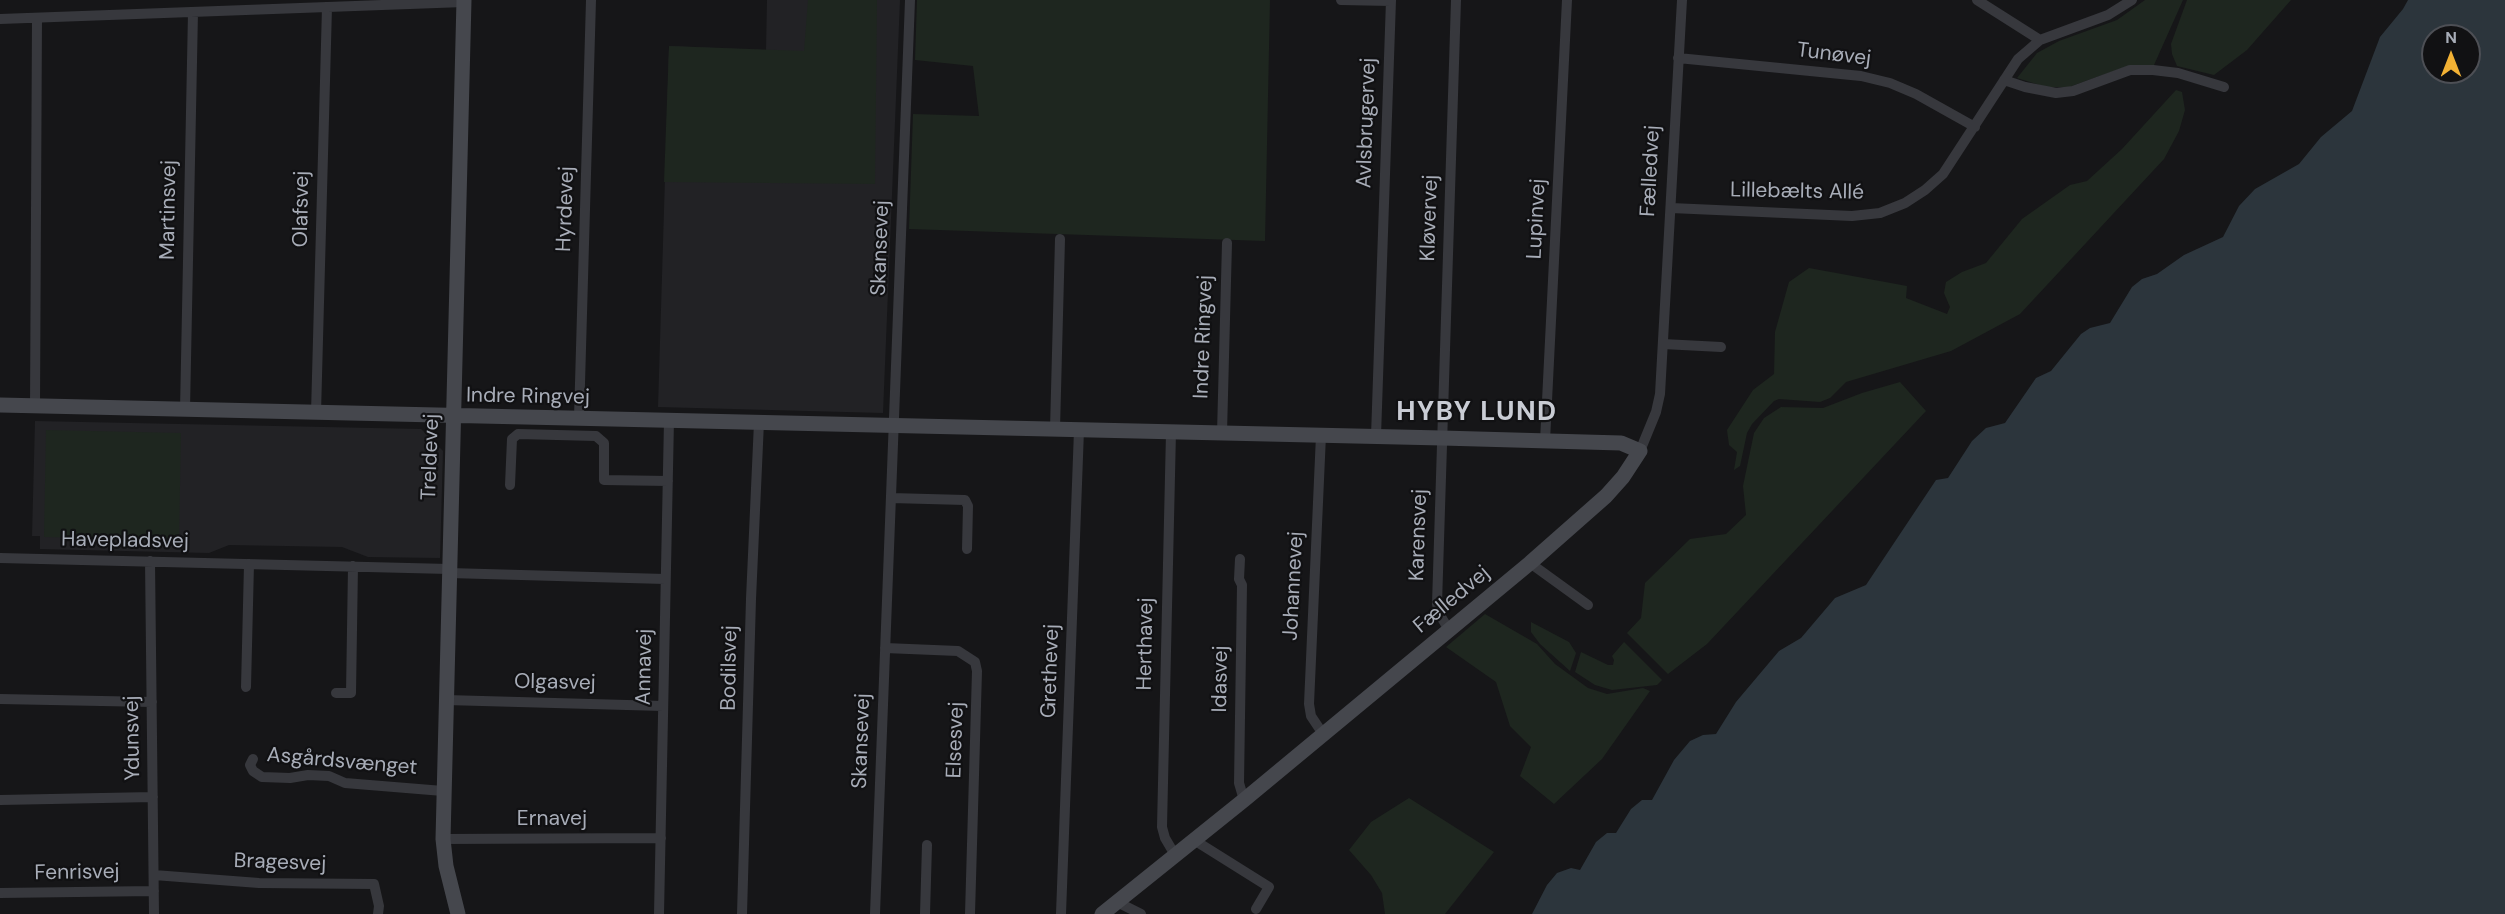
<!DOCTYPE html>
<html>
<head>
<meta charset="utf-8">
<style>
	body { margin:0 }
	#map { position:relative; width:2505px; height:914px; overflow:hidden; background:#161618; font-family:"DM Sans",sans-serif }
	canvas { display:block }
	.north { position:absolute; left:2421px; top:24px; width:60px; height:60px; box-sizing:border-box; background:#111113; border:2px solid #4d4f55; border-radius:50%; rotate:0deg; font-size:16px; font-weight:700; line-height:24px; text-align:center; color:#a8adb8 }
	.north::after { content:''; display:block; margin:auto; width:21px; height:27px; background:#f2b134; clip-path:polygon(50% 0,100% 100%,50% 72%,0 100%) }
</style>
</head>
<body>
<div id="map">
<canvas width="2505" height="914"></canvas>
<div class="north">N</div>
</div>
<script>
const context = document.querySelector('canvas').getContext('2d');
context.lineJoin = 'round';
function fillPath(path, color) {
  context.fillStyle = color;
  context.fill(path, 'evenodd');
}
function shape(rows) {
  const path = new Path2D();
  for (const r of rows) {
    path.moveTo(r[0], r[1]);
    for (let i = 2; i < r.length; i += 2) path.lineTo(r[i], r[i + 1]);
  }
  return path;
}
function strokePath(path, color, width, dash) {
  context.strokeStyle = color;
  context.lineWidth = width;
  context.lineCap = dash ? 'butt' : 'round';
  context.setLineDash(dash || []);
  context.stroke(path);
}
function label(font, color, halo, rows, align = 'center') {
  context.font = font + ' "DM Sans",sans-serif';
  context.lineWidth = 4.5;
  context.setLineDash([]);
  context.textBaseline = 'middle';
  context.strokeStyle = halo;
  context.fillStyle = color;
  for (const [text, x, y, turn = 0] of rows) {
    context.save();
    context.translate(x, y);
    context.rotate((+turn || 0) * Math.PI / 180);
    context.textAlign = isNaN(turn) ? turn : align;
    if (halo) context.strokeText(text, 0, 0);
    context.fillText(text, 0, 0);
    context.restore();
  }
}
fillPath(shape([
	[767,0,900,0,883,413,658,407,669,46,766,50],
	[35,421,421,429,443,451,440,558,368,557,342,547,229,545,209,553,40,549,40,536,32,536]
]), '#222225');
fillPath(shape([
	[808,0,877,0,875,184,664,182,669,46,804,51],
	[917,0,1270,0,1265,241,909,229,913,114,979,116,973,66,915,60],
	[2145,0,2183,0,2154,65,2125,67,2069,87,2046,87,2017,78,2037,53,2059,41,2117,20],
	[2187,0,2291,0,2247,50,2214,75,2177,66,2172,54,2171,44],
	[2176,90,2182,92,2185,110,2179,131,2164,159,2020,314,1951,351,1846,382,1830,398,1820,402,1779,399,1774,401,1752,424,1747,433,1740,466,1734,470,1737,452,1729,445,1727,430,1753,390,1774,374,1775,332,1789,282,1809,268,1907,286,1906,298,1947,314,1950,307,1944,293,1946,282,1962,272,1986,263,2022,219,2070,185,2087,181,2122,149],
	[1900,382,1926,411,1707,644,1668,674,1627,633,1641,618,1645,583,1690,539,1726,534,1746,515,1743,486,1754,433,1764,418,1781,407,1823,408,1862,393],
	[46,430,181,433,179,540,44,537],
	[1485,614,1537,644,1555,664,1588,688,1607,694,1643,688,1650,691,1602,759,1554,804,1520,776,1531,747,1510,726,1496,682,1446,647],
	[1531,622,1569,642,1576,653,1570,671,1540,644,1531,632],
	[1624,642,1662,680,1657,685,1612,690,1595,685,1575,672,1581,652,1608,665,1613,665,1614,660,1612,656],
	[1409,798,1494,852,1445,914,1385,914,1382,893,1371,875,1349,850,1371,822]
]), '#1e261f');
fillPath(shape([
	[2408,0,2505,0,2505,914,1532,914,1547,885,1557,873,1571,868,1580,870,1596,842,1607,833,1616,833,1631,809,1642,800,1652,800,1674,760,1690,741,1703,735,1716,734,1736,702,1779,651,1801,638,1835,598,1866,585,1936,480,1948,478,1972,441,1986,428,2005,423,2036,378,2051,371,2081,334,2090,328,2110,323,2132,287,2142,279,2157,274,2184,255,2223,237,2239,206,2255,189,2299,164,2321,137,2352,111,2380,37,2403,9],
	[2433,36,2469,36,2469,72,2433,72]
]), '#2c353c');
strokePath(shape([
	[1341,0,1391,1],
	[1977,0,2040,40],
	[0,19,464,2],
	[1678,58,1861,76,1890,83,1916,94,1975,127],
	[2004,80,2025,87,2056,93,2073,91,2130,70,2153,70,2178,73,2224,87],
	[1671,208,1852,216,1880,213,1905,203,1925,190,1943,174,2018,59,2040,40,2108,15,2132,0],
	[1663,344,1721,347],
	[35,406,37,18],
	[185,410,193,12],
	[316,413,327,7],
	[579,418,591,0],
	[1055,429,1060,239],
	[1171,432,1162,827,1165,838,1175,855],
	[1222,433,1227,243],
	[1321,435,1309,704,1311,716,1323,734],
	[1376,436,1391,0],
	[1545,441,1567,0],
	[1640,451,1656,412,1660,394,1682,0],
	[510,485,512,439,518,434,596,436,604,443,604,480,668,481],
	[891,498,965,500,968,506,967,549],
	[0,558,449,569],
	[1240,559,1239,579,1242,585,1239,783,1244,800],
	[150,561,154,914],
	[1530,563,1588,605],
	[449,573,665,579],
	[1449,630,1440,615,1437,604,1456,0],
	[885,648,958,651,975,662,977,671,970,914],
	[246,687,249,564],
	[336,693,351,693,353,566],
	[0,699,152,702],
	[446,700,663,706],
	[253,759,250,765,253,771,262,777,290,778,308,775,329,776,345,783,443,791],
	[0,800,153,797],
	[443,839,661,838],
	[1194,840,1269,887,1256,909],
	[154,875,259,883,374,884,379,906,378,914],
	[0,893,154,891],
	[1117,902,1141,914],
	[659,914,669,420],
	[742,914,751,599,759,422],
	[875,914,910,0],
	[925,914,927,845],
	[1061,914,1079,430]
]), '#37383d', 10);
strokePath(shape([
	[0,405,1442,438,1621,443,1640,451,1623,477,1606,496,1530,563,1244,800,1102,914],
	[458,914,446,866,443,839,464,0]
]), '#45474d', 15);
label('21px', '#a8adb8', '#111113', [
	["Tunøvej",1834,55,7],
	["Avlsbrugervej",1367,123,-88],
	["Fælledvej",1651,171,-87],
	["Lillebælts Allé",1797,192,1],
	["Olafsvej",302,209,-89],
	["Hyrdevej",566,209,-88],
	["Martinsvej",169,210,-89],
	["Kløvervej",1430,218,-88],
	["Lupinvej",1537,219,-87],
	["Skansevej",881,248,-88],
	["Indre Ringvej",1204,337,-88],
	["Indre Ringvej",528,397,1],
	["Treldevej",431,457,-88],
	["Karensvej",1419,535,-88],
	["Havepladsvej",125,541,1],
	["Johannevej",1294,586,-87],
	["Fælledvej",1452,600,-40],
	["Herthavej",1146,644,-89],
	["Annavej",645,667,-89],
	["Bodilsvej",730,668,-89],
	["Grethevej",1051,671,-88],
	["Idasvej",1221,679,-89],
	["Olgasvej",555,683,1],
	["Ydunsvej",133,738,-91],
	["Elsesvej",956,740,-88],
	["Skansevej",862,741,-88],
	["Asgårdsvænget",342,762,5],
	["Ernavej",552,819],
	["Bragesvej",280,863,2],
	["Fenrisvej",77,873,-1]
]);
context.letterSpacing = '1.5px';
label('bold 27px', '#c9ccd4', '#111113', [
	["HYBY LUND",1477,413]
]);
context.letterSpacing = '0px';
</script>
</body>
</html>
